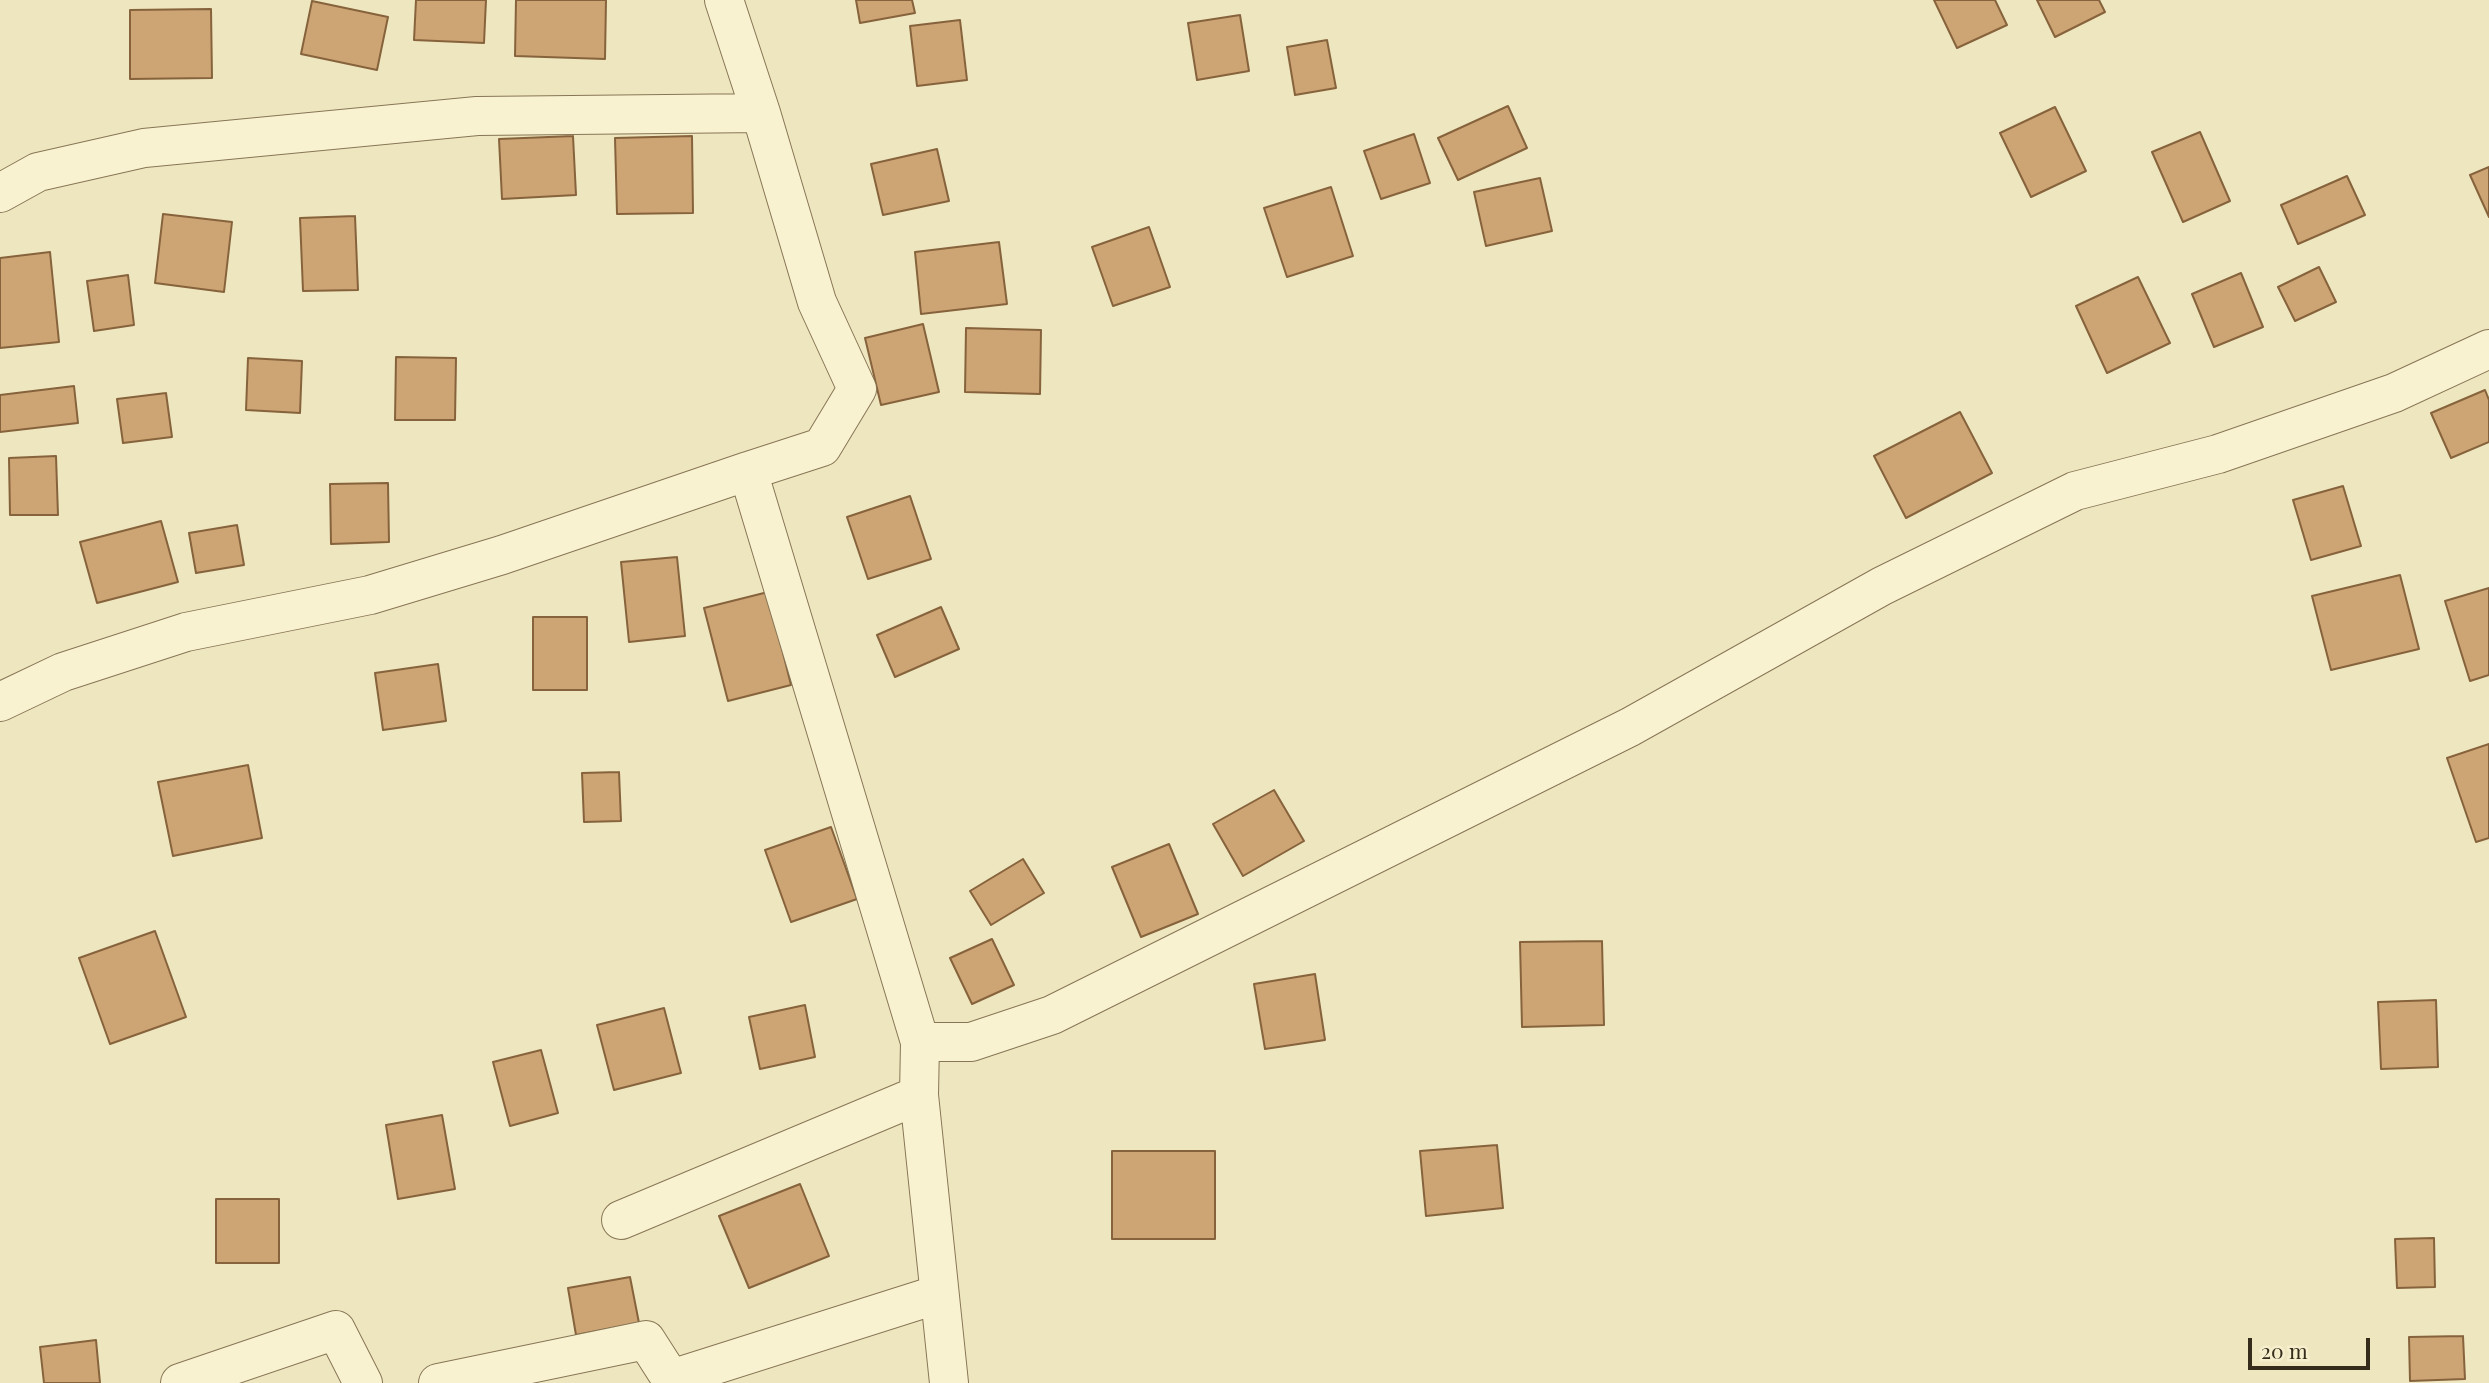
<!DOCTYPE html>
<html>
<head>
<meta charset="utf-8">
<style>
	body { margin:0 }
	#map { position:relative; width:2489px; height:1383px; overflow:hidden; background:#eee6be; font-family:"Playfair Display",serif }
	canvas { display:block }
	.scale { position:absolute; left:2248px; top:1338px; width:122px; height:32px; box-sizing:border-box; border:4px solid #362c1b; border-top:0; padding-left:9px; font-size:21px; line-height:24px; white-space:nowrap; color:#362c1b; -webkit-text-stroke:5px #f6efcd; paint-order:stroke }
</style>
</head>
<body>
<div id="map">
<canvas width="2489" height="1383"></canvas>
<div class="scale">20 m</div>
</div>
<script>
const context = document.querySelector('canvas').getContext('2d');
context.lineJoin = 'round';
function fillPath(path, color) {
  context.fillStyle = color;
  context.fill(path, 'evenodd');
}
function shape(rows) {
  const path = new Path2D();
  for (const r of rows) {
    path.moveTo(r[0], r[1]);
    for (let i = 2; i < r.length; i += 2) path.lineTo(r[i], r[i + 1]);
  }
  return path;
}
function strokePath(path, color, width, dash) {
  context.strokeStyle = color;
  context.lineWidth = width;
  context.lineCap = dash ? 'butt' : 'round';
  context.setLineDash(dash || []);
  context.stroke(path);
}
const building = shape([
	[416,0,486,0,484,43,414,40,416,0],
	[516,0,606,0,605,59,515,56,516,0],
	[856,0,912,0,915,13,860,23,856,0],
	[1934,0,1995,0,2007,25,1957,48,1934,0],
	[2037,0,2099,0,2105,12,2055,37,2037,0],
	[312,1,388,17,377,70,301,54,312,1],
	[211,9,212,78,130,79,130,10,211,9],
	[1240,15,1249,71,1197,80,1188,23,1240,15],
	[960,20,967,80,917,86,910,26,960,20],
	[1327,40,1336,88,1295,95,1287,47,1327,40],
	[1508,106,1527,148,1458,180,1438,138,1508,106],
	[2055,107,2086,171,2031,197,2000,133,2055,107],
	[2200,132,2230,201,2183,222,2152,152,2200,132],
	[1414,134,1430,183,1381,199,1364,151,1414,134],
	[573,136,576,195,502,199,499,139,573,136],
	[692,136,693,213,617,214,615,138,692,136],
	[937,149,949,201,883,215,871,164,937,149],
	[2489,167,2489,217,2470,175,2489,167],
	[2347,176,2365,215,2298,244,2281,205,2347,176],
	[1540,178,1552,231,1486,246,1474,192,1540,178],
	[1331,187,1353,256,1287,277,1264,208,1331,187],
	[163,214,232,222,224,292,155,283,163,214],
	[355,216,358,290,303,291,300,218,355,216],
	[1149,227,1170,287,1113,306,1092,247,1149,227],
	[999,242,1007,304,921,314,915,252,999,242],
	[50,252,59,342,0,348,0,258,50,252],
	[2319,267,2336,302,2295,321,2278,287,2319,267],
	[2241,273,2263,327,2214,347,2192,294,2241,273],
	[128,275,134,325,94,331,87,281,128,275],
	[2138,277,2170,343,2107,373,2076,306,2138,277],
	[923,324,939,392,881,405,865,338,923,324],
	[966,328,1041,330,1040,394,965,392,966,328],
	[396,357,456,358,455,420,395,420,396,357],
	[248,358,302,361,300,413,246,410,248,358],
	[74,386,78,423,0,432,0,395,74,386],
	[2485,390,2489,400,2489,442,2451,458,2431,413,2485,390],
	[166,393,172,437,123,443,117,399,166,393],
	[1960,412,1992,473,1906,518,1874,456,1960,412],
	[56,456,58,515,10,515,9,458,56,456],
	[388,483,389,542,331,544,330,484,388,483],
	[2343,486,2361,546,2311,560,2293,500,2343,486],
	[910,496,931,559,868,579,847,517,910,496],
	[161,521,178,582,97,603,80,542,161,521],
	[237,525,244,565,196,573,189,533,237,525],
	[677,557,685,636,629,642,621,562,677,557],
	[2400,575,2419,649,2331,670,2312,596,2400,575],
	[2489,588,2489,675,2470,681,2445,601,2489,588],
	[768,592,791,685,728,701,704,608,768,592],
	[941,607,959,649,895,677,877,635,941,607],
	[533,617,587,617,587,690,533,690,533,617],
	[438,664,446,721,383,730,375,673,438,664],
	[2489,744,2489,838,2476,842,2447,758,2489,744],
	[248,765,262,838,173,856,158,782,248,765],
	[619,772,621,821,584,822,582,773,619,772],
	[1274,790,1304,841,1243,876,1213,824,1274,790],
	[831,827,857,899,791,922,765,850,831,827],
	[1169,844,1198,914,1141,937,1112,867,1169,844],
	[1023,859,1044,893,991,925,970,891,1023,859],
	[155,931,186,1017,110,1044,79,958,155,931],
	[992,939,1014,985,972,1004,950,958,992,939],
	[1602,941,1604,1025,1522,1027,1520,942,1602,941],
	[1315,974,1325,1040,1265,1049,1254,984,1315,974],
	[2436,1000,2438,1067,2381,1069,2378,1002,2436,1000],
	[805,1005,815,1057,760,1069,749,1017,805,1005],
	[664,1008,681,1073,614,1090,597,1025,664,1008],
	[541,1050,558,1113,510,1126,493,1062,541,1050],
	[442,1115,455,1189,398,1199,386,1125,442,1115],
	[1497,1145,1503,1208,1426,1216,1420,1151,1497,1145],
	[1112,1151,1215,1151,1215,1239,1112,1239,1112,1151],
	[800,1184,829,1256,749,1288,719,1216,800,1184],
	[216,1199,279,1199,279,1263,216,1263,216,1199],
	[2434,1238,2435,1287,2397,1288,2395,1239,2434,1238],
	[630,1277,639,1323,576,1335,568,1288,630,1277],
	[2463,1336,2465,1379,2410,1381,2409,1337,2463,1336],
	[96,1340,100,1383,44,1383,40,1347,96,1340]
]);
fillPath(building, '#cda473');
strokePath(building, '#86633c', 2);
const minor = shape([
	[724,0,761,113,817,302,857,389,822,447,748,471,920,1042,919,1095,949,1383],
	[0,193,38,172,144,148,477,116,761,113],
	[0,702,63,672,186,632,370,595,502,555,748,471],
	[920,1042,971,1042,1052,1015,1630,727,1882,586,2075,491,2218,454,2394,393,2489,349],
	[621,1220,919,1095],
	[180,1383,336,1330,363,1383],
	[438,1383,646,1340,671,1379,939,1294]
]);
strokePath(minor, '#877656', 40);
strokePath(minor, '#f9f2d1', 38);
</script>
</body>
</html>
